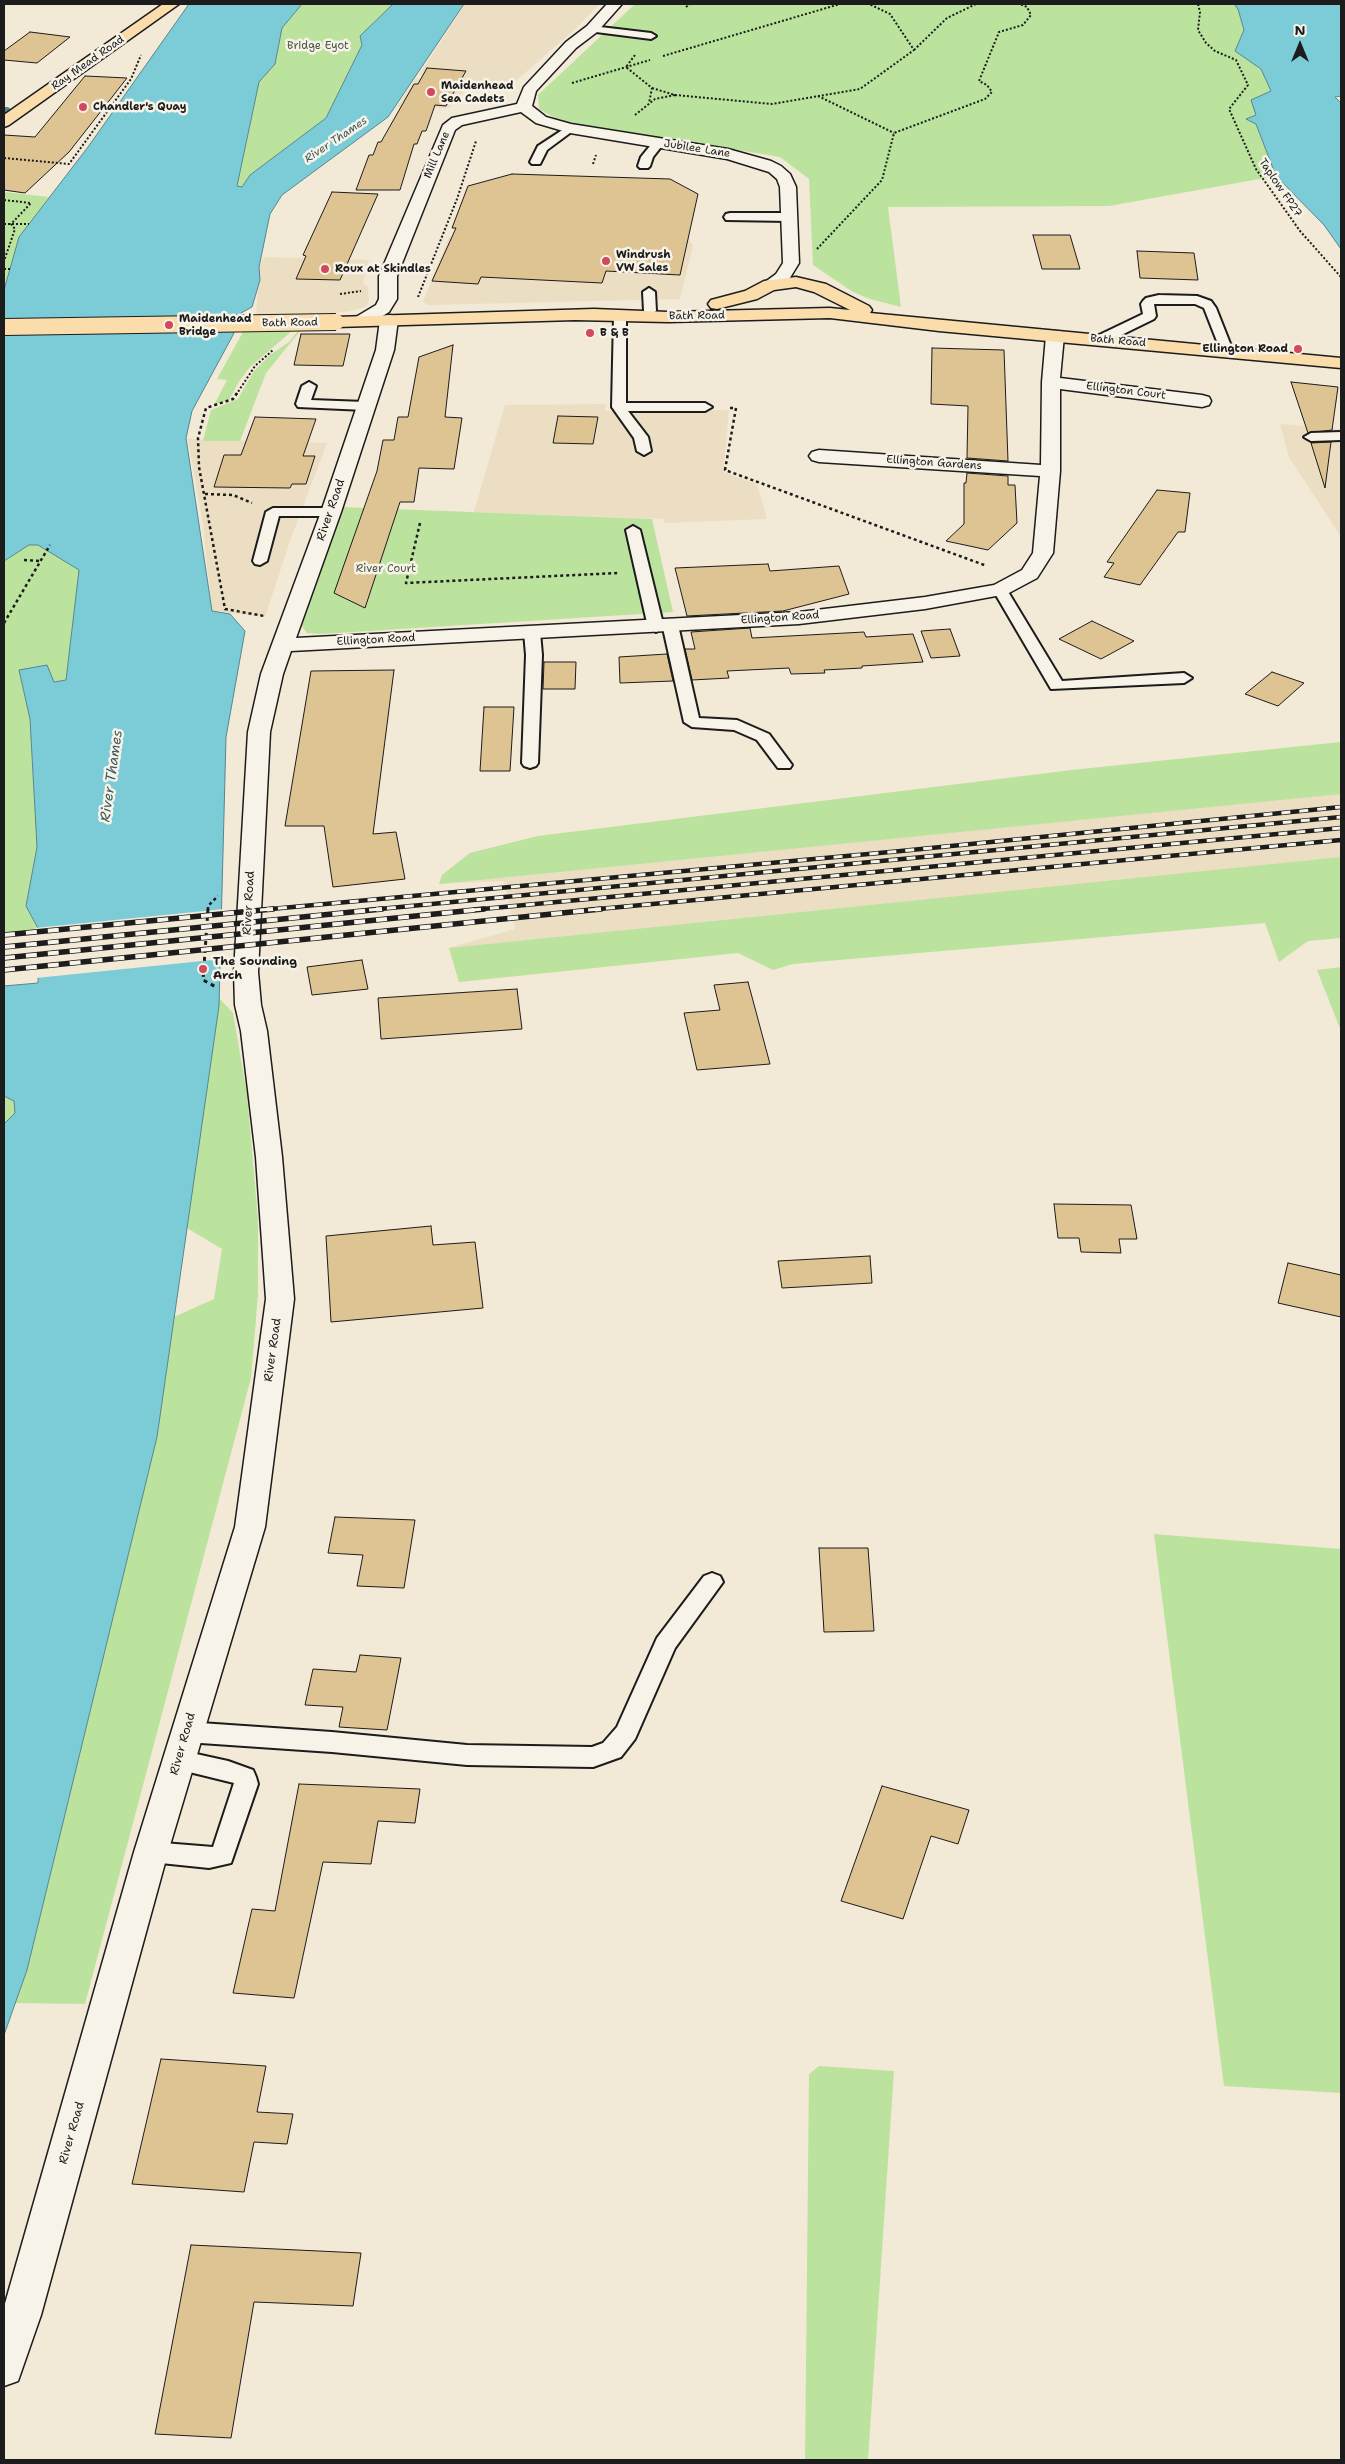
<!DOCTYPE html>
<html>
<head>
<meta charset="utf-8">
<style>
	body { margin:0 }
	#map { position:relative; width:1345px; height:2464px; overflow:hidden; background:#f2e9d7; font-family:"Shantell Sans",sans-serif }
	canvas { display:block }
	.frame { position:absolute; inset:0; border:5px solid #1c1c1c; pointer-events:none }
	.north { position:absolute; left:1275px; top:20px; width:50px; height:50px; -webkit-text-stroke:4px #f7f3e8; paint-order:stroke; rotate:0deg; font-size:14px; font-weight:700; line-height:20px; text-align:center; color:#1c1c1c }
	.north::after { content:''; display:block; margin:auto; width:18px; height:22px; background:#1c1c1c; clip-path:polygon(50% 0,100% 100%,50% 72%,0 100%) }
</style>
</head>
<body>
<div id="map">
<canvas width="1345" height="2464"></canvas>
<div class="frame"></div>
<div class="north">N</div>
</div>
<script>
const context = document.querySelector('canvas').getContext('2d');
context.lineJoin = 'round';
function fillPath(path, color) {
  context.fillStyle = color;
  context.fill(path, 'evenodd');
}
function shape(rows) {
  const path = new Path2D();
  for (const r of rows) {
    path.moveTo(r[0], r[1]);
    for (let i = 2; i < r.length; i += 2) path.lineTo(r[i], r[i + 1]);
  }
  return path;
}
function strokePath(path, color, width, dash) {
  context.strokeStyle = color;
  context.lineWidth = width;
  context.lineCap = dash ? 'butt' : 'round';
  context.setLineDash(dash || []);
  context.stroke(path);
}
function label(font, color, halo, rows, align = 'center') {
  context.font = font + ' "Shantell Sans",sans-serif';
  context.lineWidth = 5;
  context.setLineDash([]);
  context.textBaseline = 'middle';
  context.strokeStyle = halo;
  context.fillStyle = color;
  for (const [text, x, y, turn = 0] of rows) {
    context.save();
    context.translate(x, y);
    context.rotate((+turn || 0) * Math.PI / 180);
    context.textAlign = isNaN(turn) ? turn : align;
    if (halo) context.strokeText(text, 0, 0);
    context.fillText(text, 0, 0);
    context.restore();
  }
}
fillPath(shape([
	[465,4,600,4,574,30,509,87,419,75],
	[416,78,469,86,449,108,397,107],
	[449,237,688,238,693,246,680,299,428,305,423,302,424,299],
	[264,257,369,260,363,283,368,287,369,301,366,307,350,311,321,315,256,316,259,267],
	[606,404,605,411,729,410,723,472,757,484,767,519,664,523,664,519,474,512,505,405],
	[1280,424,1341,429,1341,537,1289,457],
	[188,439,327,443,290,541,265,617,212,611,203,525],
	[1341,742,1341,896,793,964,738,953,459,982,449,948,515,929,504,881,439,884,442,875,470,853,538,836,1072,770]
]), '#ecdec3');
fillPath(shape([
	[302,4,393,4,360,36,362,45,326,118,250,175,242,187,237,187,259,82,275,64,282,28],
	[635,4,1234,4,1238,8,1244,30,1235,51,1261,69,1271,92,1256,115,1247,119,1256,124,1276,176,1109,206,888,207,901,307,870,299,853,292,813,265,809,179,780,157,571,123,553,117,539,109,538,95],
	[4,192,49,197,19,237,4,289],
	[292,331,249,368,238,383,230,399,214,405,227,380,217,379,243,332],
	[298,331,300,331,266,373,240,441,203,441,211,410,238,399,254,371,270,355,289,342],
	[341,507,652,519,673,612,321,634,307,633,301,625],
	[29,545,38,545,79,570,66,680,53,682,19,671,30,719,37,847,26,906,40,932,4,936,4,561],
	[1341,742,1341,794,439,884,442,875,470,853,538,836,1072,770],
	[1341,857,1341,938,1308,941,1279,962,1265,923,793,964,773,970,738,953,459,982,449,948],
	[1341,967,1341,1031,1317,970],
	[219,998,233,1013,247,1094,258,1219,258,1295,251,1378,85,2004,15,2003,27,1970,157,1437,174,1317,214,1299,222,1249,187,1228],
	[4,1096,15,1101,15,1113,4,1124],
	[1154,1534,1341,1549,1341,2093,1224,2086],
	[819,2066,894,2071,868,2460,805,2460,809,2074]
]), '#bce39e');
const water = shape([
	[189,4,302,4,282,28,275,64,259,82,237,186,242,187,250,175,326,118,362,45,360,36,393,4,464,4,388,117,282,195,270,214,259,267,260,280,252,307,241,313,233,335,192,411,186,438,212,611,230,614,245,631,226,737,219,1006,157,1437,27,1970,4,2035,4,1124,15,1113,14,1101,4,1096,4,986,38,983,40,932,26,906,37,847,30,719,19,670,47,665,54,682,66,680,79,570,38,545,29,545,4,561,4,290,19,237,88,147,189,4],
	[1234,4,1341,4,1341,96,1335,97,1341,103,1341,249,1324,225,1276,176,1256,124,1246,119,1256,115,1251,100,1271,91,1261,69,1235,51,1244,30,1238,9,1234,4]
]);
fillPath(water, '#7cccd8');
strokePath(water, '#56868d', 1);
fillPath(shape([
	[224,909,222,959,36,978,38,933,35,928]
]), '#f2e9d7');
strokePath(shape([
	[4,110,7,110]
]), '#56868d', 6);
const building = shape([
	[30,32,70,37,37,63,4,60,4,51,30,32],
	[427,68,466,71,446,106,435,105,426,131,422,131,417,144,414,144,400,190,356,190,369,155,373,155,378,142,381,142,414,84,418,84,427,68],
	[85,76,127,78,69,152,25,193,4,190,4,135,35,137,85,76],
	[512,174,670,179,698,194,680,275,606,271,602,283,481,277,478,284,432,281,456,228,452,228,468,186,512,174],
	[332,192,378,194,340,280,296,279,306,256,303,255,332,192],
	[1033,235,1070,235,1080,269,1042,269,1033,235],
	[1137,251,1194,253,1198,280,1140,278,1137,251],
	[301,334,350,334,343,366,294,365,301,334],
	[453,345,445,417,462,418,454,469,419,468,414,502,400,502,365,608,334,593,377,471,383,440,394,440,398,417,408,417,419,357,453,345],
	[932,348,1004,350,1008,461,967,458,968,406,931,404,932,348],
	[1291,382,1338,387,1332,430,1308,433,1291,382],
	[558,416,598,417,593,444,553,443,558,416],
	[255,417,316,419,303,456,315,456,306,484,292,484,290,488,214,487,224,455,241,455,255,417],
	[1331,442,1325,488,1311,443,1331,442],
	[967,473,1008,476,1008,485,1015,485,1017,523,988,550,946,541,964,524,964,483,966,483,967,473],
	[1157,490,1190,493,1185,532,1178,532,1140,585,1104,577,1114,563,1107,562,1157,490],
	[768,564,770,571,839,566,849,594,783,611,687,616,675,568,768,564],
	[1092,621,1134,641,1101,659,1059,639,1092,621],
	[750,628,752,638,864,632,866,637,913,634,923,662,862,666,862,668,824,670,825,673,791,674,789,668,727,671,729,678,692,680,685,649,695,649,691,632,750,628],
	[950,629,960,656,931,658,921,631,950,629],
	[667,654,673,681,620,683,619,657,667,654],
	[544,662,576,662,575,689,543,689,544,662],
	[394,670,373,834,396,832,405,879,333,887,324,826,285,826,311,671,394,670],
	[1272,672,1304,683,1278,706,1245,694,1272,672],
	[484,707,514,707,510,771,480,771,484,707],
	[362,960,368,989,312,995,307,967,362,960],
	[748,982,770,1064,697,1070,684,1013,720,1010,714,985,748,982],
	[517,989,522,1029,381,1039,378,998,517,989],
	[1054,1204,1131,1205,1137,1239,1119,1239,1121,1253,1081,1252,1079,1238,1058,1238,1054,1204],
	[431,1226,433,1245,475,1242,483,1308,331,1322,326,1236,431,1226],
	[870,1256,872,1283,782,1288,778,1261,870,1256],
	[1288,1263,1341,1275,1341,1317,1278,1303,1288,1263],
	[335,1517,415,1520,404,1588,357,1586,363,1555,328,1553,335,1517],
	[819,1548,868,1548,874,1631,824,1632,819,1548],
	[360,1655,401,1658,387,1730,339,1727,343,1707,305,1705,313,1669,356,1672,360,1655],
	[299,1784,420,1789,415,1823,378,1821,371,1864,323,1862,294,1998,233,1993,252,1909,275,1911,299,1784],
	[882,1786,969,1810,958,1844,931,1836,903,1919,841,1901,882,1786],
	[161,2059,266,2066,257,2112,293,2114,287,2144,254,2142,244,2192,132,2184,161,2059],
	[191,2245,361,2253,353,2306,254,2302,231,2438,155,2434,191,2245]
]);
fillPath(building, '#dec393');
strokePath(building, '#1c1c1c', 1);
const lane = shape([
	[592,26,651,33,656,36,651,39,588,31,587,29,592,26],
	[570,125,574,126,574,130,547,150,540,164,532,164,530,162,538,146,570,125],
	[658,140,664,143,653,157,650,166,648,168,640,168,638,166,641,157,654,141,658,140],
	[730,213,789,213,795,217,789,221,726,220,724,217,726,214,730,213],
	[649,288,655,292,656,311,650,315,644,311,643,292,649,288],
	[1159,295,1197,296,1211,301,1216,308,1233,351,1232,354,1222,354,1204,308,1195,304,1154,304,1156,316,1154,319,1105,343,1095,343,1094,340,1095,337,1143,314,1141,304,1143,301,1146,298,1159,295],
	[620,312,626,316,626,403,705,403,712,407,705,411,628,411,648,437,651,451,644,455,637,451,634,438,612,407,614,316,620,312],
	[309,382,316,386,311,400,365,402,372,406,365,410,298,407,296,404,302,386,309,382],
	[1341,432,1341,440,1311,441,1304,437,1311,433,1341,432],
	[273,508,331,508,338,512,331,516,279,516,267,561,260,565,255,564,253,561,266,512,273,508],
	[633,526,640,530,663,624,670,620,678,625,699,718,737,720,769,734,792,765,790,768,778,768,757,740,734,730,692,727,684,722,663,628,656,632,648,627,626,530,633,526],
	[1000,586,1007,590,1062,681,1184,673,1192,678,1184,683,1051,689,993,590,1000,586],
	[532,627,540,632,542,655,538,763,536,766,530,768,524,766,522,763,526,655,524,632,532,627],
	[712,1573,720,1576,723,1582,675,1648,635,1739,621,1757,593,1767,467,1765,332,1752,186,1742,178,1739,174,1732,178,1725,186,1722,332,1732,467,1745,592,1747,603,1743,617,1727,657,1638,704,1576,712,1573],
	[178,1750,228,1761,253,1770,256,1777,258,1784,231,1863,209,1868,151,1862,142,1859,139,1852,142,1845,151,1842,213,1847,234,1783,169,1767,166,1760,169,1753,178,1750]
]);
const street = shape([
	[607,4,622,4,597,32,576,48,536,91,532,106,546,117,571,124,728,149,771,161,781,166,790,174,796,187,799,263,788,281,770,290,764,289,761,285,776,274,783,263,780,187,777,179,769,172,727,159,570,133,536,123,521,112,462,125,455,130,397,276,397,299,389,312,368,325,356,325,353,321,356,317,376,305,379,299,379,276,443,125,452,118,517,104,524,87,566,42,587,26,607,4],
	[389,315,395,316,398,320,394,350,341,512,296,638,799,612,925,597,994,585,1022,570,1033,553,1040,476,819,462,812,460,809,456,812,452,819,450,1041,465,1042,382,1046,336,1049,332,1055,331,1061,332,1064,336,1060,378,1202,395,1209,397,1211,401,1209,405,1202,407,1060,389,1060,471,1053,553,1037,578,1007,594,925,609,799,624,291,651,283,674,270,732,258,972,261,1005,267,1031,282,1157,294,1299,265,1527,168,1852,41,2315,18,2381,4,2386,4,2307,134,1852,235,1527,266,1299,256,1157,241,1031,235,1005,234,972,248,732,261,674,321,512,376,350,380,320,383,316,389,315]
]);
const primary = shape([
	[163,4,179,4,9,125,4,127,4,115,163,4],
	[796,277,826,284,869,306,872,310,870,313,1341,358,1341,368,939,331,830,318,668,322,575,320,336,327,330,326,327,322,330,318,336,317,594,309,668,312,830,308,850,310,814,292,796,287,774,290,757,299,717,309,711,308,708,304,711,300,745,291,764,281,796,277]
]);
strokePath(lane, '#1c1c1c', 4);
strokePath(street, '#1c1c1c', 3);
strokePath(primary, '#1c1c1c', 3);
strokePath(shape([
	[1198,4,1200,12,1198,30,1206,43,1215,51,1236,60,1248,85,1229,109,1256,169,1300,231,1341,277],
	[686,7,690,4],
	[914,50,947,18,976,4],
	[635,55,626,67,652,88,649,103],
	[663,56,840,4],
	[572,83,650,60],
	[675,95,772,104,860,89,914,50,890,14,869,4],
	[818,96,894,133],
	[635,115,655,99,675,95,652,88],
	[4,158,69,164,131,79,141,55],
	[593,164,596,155],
	[4,200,31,203,11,224,15,229,4,261],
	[4,224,29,224],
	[817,249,882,180,894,133,985,99,992,92,987,85,979,81,999,32,1023,25,1031,15,1027,7,1020,4],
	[4,269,10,269],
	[340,294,361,291],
	[418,297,457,199,476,141],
	[236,395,255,366,273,350]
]), '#1c1c1c', 2, [2, 2]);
strokePath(shape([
	[237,393,233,399,206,408,198,438,199,467,225,609,264,616],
	[730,408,736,408,725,470,987,566],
	[205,494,233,495,252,503],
	[420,523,406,583,618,573],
	[24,560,40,561],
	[4,623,50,545],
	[208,910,208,906,218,896]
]), '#1c1c1c', 2.5, [3, 3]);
strokePath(shape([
	[208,909,203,980,216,987]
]), '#1c1c1c', 3, [4, 4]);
fillPath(lane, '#f7f3e8');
fillPath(street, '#f7f3e8');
fillPath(primary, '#faddab');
const railFar1 = shape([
	[260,910,901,851,1341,807],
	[369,910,1341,817],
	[472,910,1341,828],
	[588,910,1341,840]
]);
const rail = shape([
	[4,935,273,909],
	[4,947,382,909],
	[4,958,484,909],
	[4,970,601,909]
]);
strokePath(railFar1, '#1c1c1c', 4.5);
strokePath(rail, '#1c1c1c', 5.5);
strokePath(railFar1, '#f7f3e8', 3, [9]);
strokePath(rail, '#f7f3e8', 4, [11]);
const primaryBridge = shape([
	[4,327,336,322]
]);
strokePath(primaryBridge, '#1c1c1c', 18, []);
strokePath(primaryBridge, '#faddab', 16);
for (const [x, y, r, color] of [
	[431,92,5,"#d1495b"],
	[83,107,5,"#d1495b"],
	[606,261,5,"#d1495b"],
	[325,269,5,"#d1495b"],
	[169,325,5,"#d1495b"],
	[590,333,5,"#d1495b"],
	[1298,349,5,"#d1495b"],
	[203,969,5,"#d1495b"]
]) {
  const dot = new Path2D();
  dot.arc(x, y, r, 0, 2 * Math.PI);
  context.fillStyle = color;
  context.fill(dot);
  strokePath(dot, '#f7f3e8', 2);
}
label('11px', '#4c5843', '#f7f3e8', [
	["Bridge Eyot",318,46],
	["River Court",386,569]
]);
label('11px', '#1c1c1c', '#f7f3e8', [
	["Ray Mead Road",88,63,-35],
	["Jubilee Lane",697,149,9],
	["Mill Lane",437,155,-67],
	["Taplow FP27",1280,188,56],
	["Bath Road",697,316,-1],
	["Bath Road",290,323,-1],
	["Bath Road",1118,341,5],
	["Ellington Court",1126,391,7],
	["Ellington Gardens",934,463,4],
	["Ellington Road",780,618,-4],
	["Ellington Road",376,640,-3]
]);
label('bold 11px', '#1c1c1c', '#f7f3e8', [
	["Maidenhead",441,86],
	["Sea Cadets",441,99],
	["Chandler's Quay",93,107],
	["Windrush",616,255],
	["VW Sales",616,268],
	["Roux at Skindles",335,269],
	["Maidenhead",179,319],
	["Bridge",179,332],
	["B & B",600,333],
	["Ellington Road",1288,349,"right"]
], 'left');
label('italic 11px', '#3e5a5e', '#f7f3e8', [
	["River Thames",336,140,-34]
]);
label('12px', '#1c1c1c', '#f7f3e8', [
	["River Road",331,510,-71],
	["River Road",249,903,-87],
	["River Road",273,1350,-82],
	["River Road",183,1744,-74],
	["River Road",72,2133,-74]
]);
label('bold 12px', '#1c1c1c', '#f7f3e8', [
	["The Sounding",213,962],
	["Arch",213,976]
], 'left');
label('italic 14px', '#3e5a5e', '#f7f3e8', [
	["River Thames",112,776,-82]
]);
</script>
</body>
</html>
